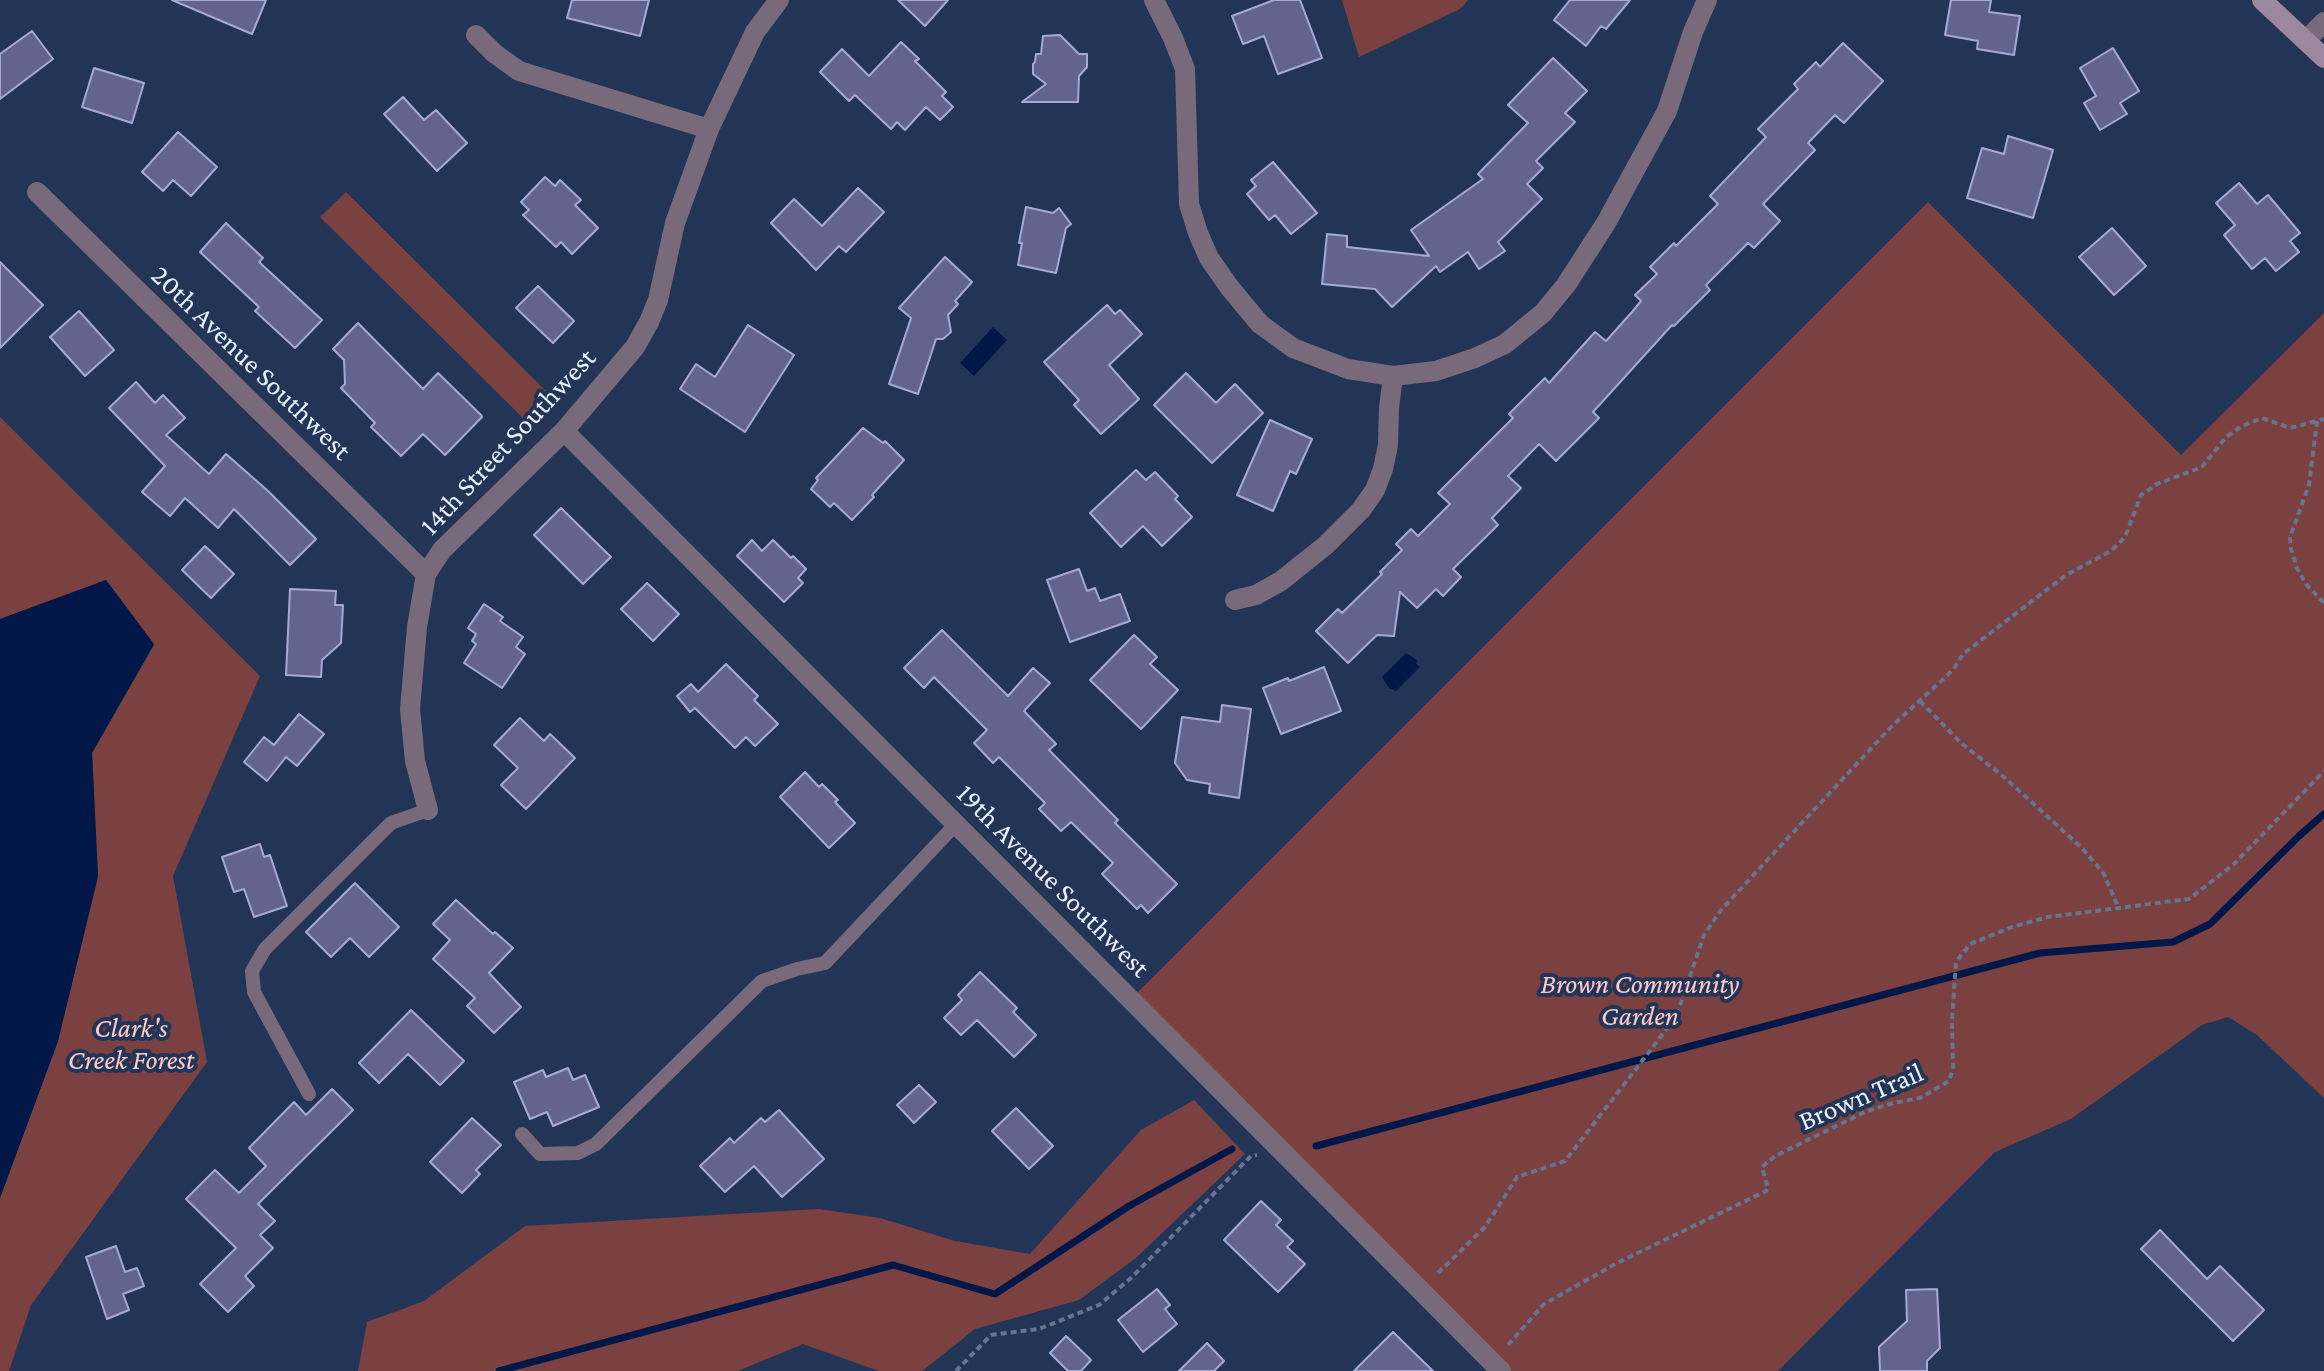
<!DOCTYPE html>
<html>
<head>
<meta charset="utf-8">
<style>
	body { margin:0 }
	canvas { display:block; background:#233557 }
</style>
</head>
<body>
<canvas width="2324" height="1371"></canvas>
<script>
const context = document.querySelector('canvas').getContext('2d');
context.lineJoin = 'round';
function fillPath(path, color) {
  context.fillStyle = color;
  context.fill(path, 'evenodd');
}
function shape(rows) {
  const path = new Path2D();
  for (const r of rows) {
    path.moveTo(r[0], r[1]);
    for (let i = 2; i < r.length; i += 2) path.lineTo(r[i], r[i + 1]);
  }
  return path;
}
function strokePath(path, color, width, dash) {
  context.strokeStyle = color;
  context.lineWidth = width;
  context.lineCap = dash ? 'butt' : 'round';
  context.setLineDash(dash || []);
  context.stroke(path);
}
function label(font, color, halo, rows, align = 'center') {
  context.font = font + ' "Crimson Pro",serif';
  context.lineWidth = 8;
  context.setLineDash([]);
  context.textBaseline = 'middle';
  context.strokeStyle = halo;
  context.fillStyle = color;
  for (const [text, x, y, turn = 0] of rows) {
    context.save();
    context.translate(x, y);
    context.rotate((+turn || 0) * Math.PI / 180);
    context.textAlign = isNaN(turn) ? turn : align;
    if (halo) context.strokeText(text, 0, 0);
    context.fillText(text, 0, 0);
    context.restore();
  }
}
fillPath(shape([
	[1342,0,1468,0,1460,9,1359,57],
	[346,192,548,393,523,418,320,217],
	[1928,202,2181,455,2324,313,2324,1098,2257,1035,2228,1017,2202,1025,2071,1119,1995,1152,1778,1371,1501,1371,1131,999],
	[0,417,260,676,173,876,207,1062,31,1305,9,1371,0,1371,0,1198,58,1041,98,877,92,753,154,645,106,580,0,619],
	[1194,1100,1245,1154,1137,1257,1079,1300,975,1329,922,1371,879,1371,803,1344,738,1371,358,1371,367,1322,424,1301,525,1226,819,1209,880,1218,955,1241,1030,1254,1141,1130]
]), '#7b4040');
fillPath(shape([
	[993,327,1007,340,974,376,960,363],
	[106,580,154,644,92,753,98,876,58,1041,0,1198,0,619],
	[1406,653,1417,660,1416,664,1420,667,1396,691,1389,688,1382,677]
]), '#011747');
strokePath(shape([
	[1316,1146,2040,953,2173,942,2210,924,2299,836,2324,814],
	[499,1371,893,1265,995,1294,1129,1206,1232,1149]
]), '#011747', 7);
const building = shape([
	[172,0,266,0,252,34,172,0],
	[572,0,649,0,640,36,567,18,572,0],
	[898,0,948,0,925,26,898,0],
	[1274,0,1300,0,1322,58,1278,74,1264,36,1243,44,1232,16,1274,0],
	[1570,0,1630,0,1606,29,1601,26,1586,46,1554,20,1570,0],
	[1951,0,1991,0,1989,12,2020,16,2014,55,1977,49,1978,41,1945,35,1951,0],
	[32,31,53,59,0,99,0,54,32,31],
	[1060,35,1079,54,1087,54,1087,67,1079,76,1078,102,1022,102,1046,84,1033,74,1033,64,1035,62,1036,54,1041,54,1043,36,1060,35],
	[901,42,919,59,915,61,946,92,942,96,953,107,940,120,926,107,905,130,897,122,891,129,855,95,849,101,820,72,842,49,869,76,901,42],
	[1843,43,1883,81,1844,123,1835,115,1808,143,1815,150,1763,204,1780,221,1754,248,1748,243,1706,285,1710,290,1674,326,1672,325,1593,412,1599,418,1556,461,1539,444,1508,476,1521,488,1492,518,1498,525,1453,569,1461,577,1443,596,1436,589,1417,608,1400,592,1394,636,1377,635,1348,663,1316,631,1338,609,1342,613,1382,574,1380,572,1402,550,1396,544,1411,529,1418,536,1450,504,1438,493,1513,418,1509,414,1545,378,1549,383,1595,332,1606,341,1632,312,1641,301,1635,295,1657,274,1650,267,1674,243,1676,246,1718,204,1710,196,1766,137,1758,129,1798,89,1794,84,1816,62,1820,67,1843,43],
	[2113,48,2139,91,2120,103,2127,114,2100,130,2084,103,2096,96,2080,68,2113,48],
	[1553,58,1587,91,1565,113,1575,122,1536,161,1543,168,1527,184,1542,199,1498,242,1505,251,1479,269,1468,252,1440,272,1436,266,1392,307,1375,289,1322,284,1327,234,1347,236,1347,247,1429,256,1411,230,1483,179,1478,174,1528,123,1508,105,1553,58],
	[94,68,144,83,132,123,82,107,94,68],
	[403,97,424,120,436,110,467,143,437,171,384,114,403,97],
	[178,132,217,167,191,196,173,180,163,191,142,172,178,132],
	[2008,136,2053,150,2033,218,1967,198,1982,148,2004,154,2008,136],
	[1273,162,1317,213,1291,234,1275,215,1269,220,1247,194,1256,186,1251,180,1273,162],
	[545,177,555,186,560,180,581,200,575,205,598,228,572,254,561,242,556,247,523,215,529,210,521,202,545,177],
	[2239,183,2257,204,2268,195,2300,233,2290,241,2299,252,2276,271,2265,258,2252,269,2224,235,2235,225,2216,203,2239,183],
	[858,188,884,212,846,252,839,246,816,270,771,223,794,199,822,226,858,188],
	[1026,207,1053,213,1059,208,1071,224,1066,228,1056,273,1018,265,1022,243,1019,243,1026,207],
	[226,223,263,258,259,262,322,320,295,348,255,311,259,307,200,252,226,223],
	[2112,228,2146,266,2114,295,2079,257,2112,228],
	[945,257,972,282,955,301,958,304,948,315,951,332,943,339,936,339,918,394,889,384,911,318,899,308,945,257],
	[0,262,43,305,0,348,0,262],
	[538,286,574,321,553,343,516,308,538,286],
	[1107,305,1115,314,1120,310,1142,334,1109,365,1139,399,1101,434,1074,405,1079,400,1044,362,1107,305],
	[79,311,114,350,85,376,50,337,79,311],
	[358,323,423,389,438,373,481,415,482,417,445,455,423,434,401,456,371,427,375,423,341,388,345,384,344,360,333,349,358,323],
	[748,325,794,355,745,432,680,389,696,364,715,377,748,325],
	[1186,373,1216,403,1235,384,1263,413,1212,463,1154,405,1186,373],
	[136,382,155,403,163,395,185,418,166,435,209,474,226,454,268,491,316,539,290,565,234,509,218,528,185,498,170,516,142,492,165,466,109,408,136,382],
	[1270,420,1312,439,1296,474,1290,471,1273,511,1237,495,1270,420],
	[863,428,883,443,885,441,904,460,872,495,874,497,852,520,834,503,830,507,811,489,818,480,816,478,863,428],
	[1136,470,1146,480,1155,472,1178,496,1175,499,1192,517,1162,546,1143,526,1121,547,1090,513,1136,470],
	[561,508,611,557,583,584,534,535,561,508],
	[752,540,762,551,773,540,791,558,793,556,806,569,798,578,803,583,784,602,737,556,752,540],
	[205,546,234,574,211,598,182,570,205,546],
	[1079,569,1087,591,1095,588,1100,601,1120,594,1130,621,1070,642,1047,580,1079,569],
	[647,583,679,614,653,641,621,609,647,583],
	[290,589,336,591,335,605,343,605,341,643,322,660,321,677,286,675,290,589],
	[484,604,503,617,500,621,523,637,516,647,525,654,502,688,464,663,476,644,472,641,476,634,468,628,484,604],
	[942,630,1008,696,1033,668,1050,683,1024,711,1056,744,1049,750,1118,820,1115,823,1177,884,1148,913,1141,905,1137,909,1102,874,1113,863,1071,822,1061,831,1039,809,1045,803,999,757,993,763,974,743,987,730,934,677,924,688,904,668,942,630],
	[1134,635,1157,657,1150,664,1178,690,1141,729,1090,680,1134,635],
	[726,664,758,696,754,700,778,724,755,746,746,737,735,748,695,708,690,712,677,696,691,684,698,692,726,664],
	[1324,667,1341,711,1281,734,1263,688,1288,678,1289,681,1324,667],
	[1222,705,1251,709,1239,798,1209,793,1210,784,1187,780,1175,763,1182,717,1220,722,1222,705],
	[299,714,324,734,297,766,286,757,267,781,244,762,264,737,274,745,299,714],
	[520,718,544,741,550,734,575,758,526,809,501,785,518,768,494,745,520,718],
	[805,772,819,787,822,784,838,800,835,802,855,823,829,848,780,797,805,772],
	[260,844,264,857,270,855,287,906,254,917,244,889,234,892,222,857,260,844],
	[355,883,399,927,369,957,350,938,331,957,306,932,355,883],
	[456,900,493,934,495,932,513,948,489,973,521,1007,494,1033,467,1006,475,998,433,959,450,940,433,924,456,900],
	[980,972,1017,1008,1013,1012,1036,1035,1014,1057,977,1020,961,1035,944,1018,962,1000,958,995,980,972],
	[411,1010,464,1061,440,1085,408,1054,379,1083,359,1063,411,1010],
	[568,1068,573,1080,585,1075,599,1107,553,1126,547,1112,530,1119,514,1082,543,1070,546,1077,568,1068],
	[919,1085,936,1102,914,1123,897,1105,919,1085],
	[332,1089,353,1110,258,1204,275,1221,260,1235,273,1248,245,1276,254,1286,228,1312,200,1284,236,1248,186,1199,215,1170,239,1193,266,1166,249,1148,294,1102,306,1115,332,1089],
	[1016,1108,1053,1146,1029,1169,992,1131,1016,1108],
	[779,1110,824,1159,782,1197,754,1166,725,1192,700,1166,730,1138,734,1143,761,1118,765,1122,779,1110],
	[472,1118,501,1145,476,1170,480,1174,462,1193,430,1162,472,1118],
	[1261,1201,1281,1220,1276,1225,1293,1241,1287,1247,1305,1264,1278,1292,1224,1240,1261,1201],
	[2160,1230,2207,1279,2220,1266,2264,1310,2233,1341,2141,1249,2160,1230],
	[116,1246,125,1272,137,1268,144,1286,123,1294,129,1310,107,1319,86,1257,116,1246],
	[1157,1289,1170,1305,1165,1309,1177,1324,1143,1352,1118,1320,1157,1289],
	[1937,1289,1940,1348,1927,1361,1927,1371,1880,1371,1879,1347,1907,1321,1906,1290,1937,1289],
	[1393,1332,1433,1371,1354,1371,1393,1332],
	[1066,1336,1091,1360,1081,1371,1068,1371,1050,1353,1066,1336],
	[1207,1343,1224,1361,1214,1371,1179,1371,1207,1343]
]);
fillPath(building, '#62648d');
strokePath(building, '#a6a9d6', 2);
strokePath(shape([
	[2317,421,2309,485,2290,537,2291,549,2297,568,2306,584,2324,603],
	[1920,701,1961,743,2004,777,2082,848,2104,874,2119,909],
	[1438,1273,1485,1227,1517,1177,1565,1161,1676,1017,1704,935,1721,910,1891,727,1953,670,1963,654,2066,575,2111,551,2125,537,2141,495,2157,484,2202,467,2226,437,2242,426,2262,418,2290,428,2324,419],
	[1508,1345,1544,1304,1617,1263,1766,1191,1768,1189,1762,1167,1775,1156,1865,1112,1893,1103,1920,1098,1949,1081,1953,1069,1952,1020,1956,962,1970,944,2012,927,2048,917,2189,899,2234,864,2324,771],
	[956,1371,991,1335,1039,1329,1099,1305,1131,1278,1244,1163,1251,1156,1257,1155]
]), '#65748f', 4, [6, 4]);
strokePath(shape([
	[309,1094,254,992,252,971,265,949,391,823,428,810],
	[522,1134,540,1154,578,1153,596,1144,762,981,797,969,825,963,956,824]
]), '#786a7a', 14);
strokePath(shape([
	[1154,0,1173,38,1185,69,1189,204,1198,233,1209,258,1230,288,1260,324,1293,348,1348,369,1393,376,1436,371,1475,358,1505,344,1543,313,1566,285,1606,223,1667,111,1693,32,1707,0],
	[476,35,494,53,519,71,709,129],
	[2306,40,2324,22],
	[37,192,426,574],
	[564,431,1501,1371],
	[1235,600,1256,595,1281,581,1326,545,1361,510,1375,490,1383,469,1388,445,1389,408,1393,376],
	[428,810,415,761,410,709,417,627,426,574,442,550,564,431,635,347,649,322,658,300,675,223,709,129,755,32,779,0]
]), '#786a7a', 20);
strokePath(shape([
	[2262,0,2324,58]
]), '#9c87a0', 20);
label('28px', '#e9f1fe', '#233557', [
	["20th Avenue Southwest",251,363,44],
	["14th Street Southwest",508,442,-47],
	["19th Avenue Southwest",1053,881,45],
	["Brown Trail",1861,1097,-23]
]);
label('italic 28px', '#ffcbc8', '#233557', [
	["Brown Community",1640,984],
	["Garden",1640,1016],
	["Clark's",131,1028],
	["Creek Forest",131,1060]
]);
</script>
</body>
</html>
